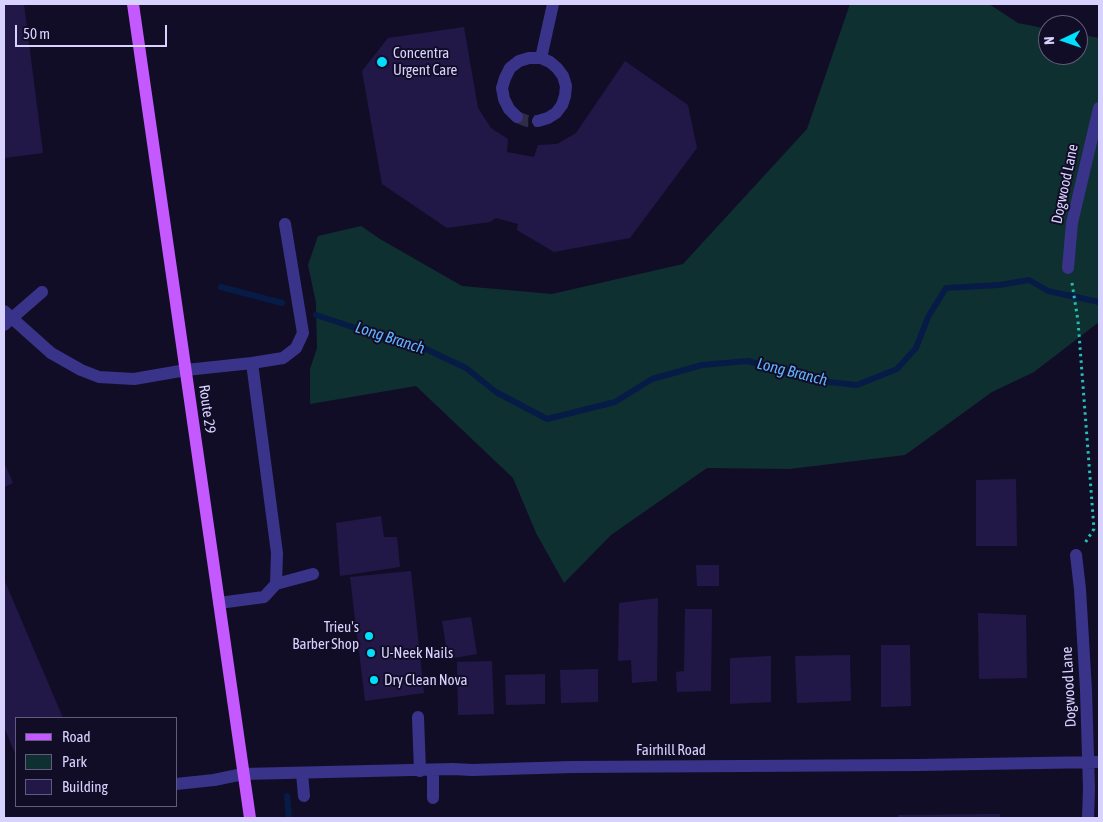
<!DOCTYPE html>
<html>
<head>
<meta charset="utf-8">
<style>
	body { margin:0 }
	#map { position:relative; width:1103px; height:822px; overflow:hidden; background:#120d26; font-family:"Asap Condensed",sans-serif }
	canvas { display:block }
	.frame { position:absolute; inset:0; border:5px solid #d8d2ff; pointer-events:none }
	.legend { position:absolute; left:15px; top:717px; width:162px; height:90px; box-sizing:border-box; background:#120d26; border:1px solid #615c7d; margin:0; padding:6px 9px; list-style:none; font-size:15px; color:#d8d2ff }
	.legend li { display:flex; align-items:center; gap:10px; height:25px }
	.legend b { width:25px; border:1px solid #615c7d }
	.north { position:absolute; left:1038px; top:15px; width:50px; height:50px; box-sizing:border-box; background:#120d26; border:1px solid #615c7d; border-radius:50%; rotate:267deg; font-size:14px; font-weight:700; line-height:20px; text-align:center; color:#d8d2ff }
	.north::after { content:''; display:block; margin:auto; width:18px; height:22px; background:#00dffd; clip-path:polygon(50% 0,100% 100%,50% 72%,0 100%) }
	.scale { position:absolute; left:15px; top:25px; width:152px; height:22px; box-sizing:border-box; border:2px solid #d8d2ff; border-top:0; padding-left:6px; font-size:15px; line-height:18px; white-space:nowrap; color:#d8d2ff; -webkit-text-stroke:4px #120d26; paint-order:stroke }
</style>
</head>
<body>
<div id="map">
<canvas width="1103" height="822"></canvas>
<div class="frame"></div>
<ul class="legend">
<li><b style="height:6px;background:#c459ff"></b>Road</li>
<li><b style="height:14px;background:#0f3030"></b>Park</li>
<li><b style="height:14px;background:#221848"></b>Building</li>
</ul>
<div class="north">N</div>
<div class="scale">50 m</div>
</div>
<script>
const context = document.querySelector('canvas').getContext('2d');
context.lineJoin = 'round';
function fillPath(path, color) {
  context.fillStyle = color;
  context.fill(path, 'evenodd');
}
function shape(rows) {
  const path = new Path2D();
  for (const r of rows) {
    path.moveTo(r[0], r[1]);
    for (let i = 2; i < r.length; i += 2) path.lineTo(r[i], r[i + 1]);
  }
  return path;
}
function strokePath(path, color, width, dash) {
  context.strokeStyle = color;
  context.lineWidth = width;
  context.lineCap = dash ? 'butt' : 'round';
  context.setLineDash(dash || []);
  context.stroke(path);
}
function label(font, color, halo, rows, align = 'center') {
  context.font = font + ' "Asap Condensed",sans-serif';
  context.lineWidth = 4;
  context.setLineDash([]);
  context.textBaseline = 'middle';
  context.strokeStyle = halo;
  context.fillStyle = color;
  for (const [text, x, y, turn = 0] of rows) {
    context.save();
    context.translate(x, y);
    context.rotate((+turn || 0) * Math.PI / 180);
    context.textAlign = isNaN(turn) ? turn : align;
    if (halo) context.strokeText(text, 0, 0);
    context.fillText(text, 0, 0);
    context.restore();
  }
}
fillPath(shape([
	[850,4,989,4,1018,23,1048,29,1048,55,1078,55,1078,34,1099,38,1099,322,1034,372,992,392,905,455,789,469,707,468,611,535,564,583,536,533,513,478,416,386,310,404,310,369,317,348,316,303,308,265,318,236,361,226,380,239,462,286,552,294,683,264,807,129]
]), '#0f3030');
strokePath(shape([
	[221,287,282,303],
	[316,315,386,338,413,343,466,368,496,392,547,419,615,402,652,379,702,365,748,361,819,381,857,385,897,369,916,348,928,317,946,288,999,285,1029,280,1048,291,1099,302],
	[287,796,289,818]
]), '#061c46', 6);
fillPath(shape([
	[4,4,24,4,43,153,4,158],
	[464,27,478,108,491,128,508,139,507,152,534,157,538,145,557,144,576,133,625,61,688,105,697,148,630,238,554,252,517,230,518,224,496,218,490,222,447,228,382,184,362,71,388,38],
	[4,462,13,483,4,487],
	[1016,479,1017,546,976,546,976,480],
	[381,516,384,537,397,537,400,567,340,576,336,523],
	[696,565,719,565,719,586,697,586],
	[411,571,424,693,365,701,350,577],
	[4,579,63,718,16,718,16,756,4,727],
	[658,598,657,681,632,683,631,660,618,661,619,603],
	[685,609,712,609,711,691,677,692,676,672,684,671],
	[978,613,1026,615,1027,678,979,679],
	[471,617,477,654,448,659,442,621],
	[881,645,910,645,911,706,881,707],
	[850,655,851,701,797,703,795,656],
	[771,656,771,702,730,704,730,658],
	[492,661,494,714,458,715,457,662],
	[598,669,598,702,561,703,560,670],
	[545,674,545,704,506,705,505,675],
	[1000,814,1000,818,898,818,898,815]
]), '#221848');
strokePath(shape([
	[517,117,527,121,538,121]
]), '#302b47', 12, [12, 6]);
strokePath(shape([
	[1072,283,1078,321,1094,529,1085,543]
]), '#25bfb9', 3, [2.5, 4]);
strokePath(shape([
	[541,58,553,4],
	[517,117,509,109,504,99,502,88,505,78,510,68,519,61,529,58,541,58,550,62,557,68,563,76,566,86,565,96,562,105,556,113,548,118,538,121],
	[1068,268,1072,223,1099,108],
	[4,311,51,353,81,370,99,377,134,379,186,370,252,363,277,553,276,584,264,597,219,603],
	[4,325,42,292],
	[252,363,283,358,296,348,303,333,285,224],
	[1076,555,1080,589,1086,690,1089,789,1088,818],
	[276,584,313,574],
	[418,717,420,771],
	[302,773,304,796],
	[176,784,214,780,243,774,453,769,472,770,572,767,918,765,1099,762],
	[433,798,433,770]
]), '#393489', 12);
strokePath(shape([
	[133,4,250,818]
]), '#c459ff', 12);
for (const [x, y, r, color] of [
	[382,62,6,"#00dffd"],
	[369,636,5,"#00dffd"],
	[371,653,5,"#00dffd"],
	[374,680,5,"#00dffd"]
]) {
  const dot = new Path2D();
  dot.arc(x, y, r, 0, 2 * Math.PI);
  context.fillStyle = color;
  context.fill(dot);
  strokePath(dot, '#120d26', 2);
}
label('15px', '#d8d2ff', '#120d26', [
	["Concentra",393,53],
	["Urgent Care",393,70],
	["Trieu's",359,627,"right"],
	["Barber Shop",359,644,"right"],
	["U-Neek Nails",381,653],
	["Dry Clean Nova",384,680]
], 'left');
label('15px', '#d8d2ff', '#120d26', [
	["Dogwood Lane",1065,184,-78],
	["Route 29",207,409,82],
	["Dogwood Lane",1069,687,-93],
	["Fairhill Road",671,750]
]);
label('italic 16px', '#60b2ff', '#120d26', [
	["Long Branch",390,338,18],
	["Long Branch",792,372,14]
]);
</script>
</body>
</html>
